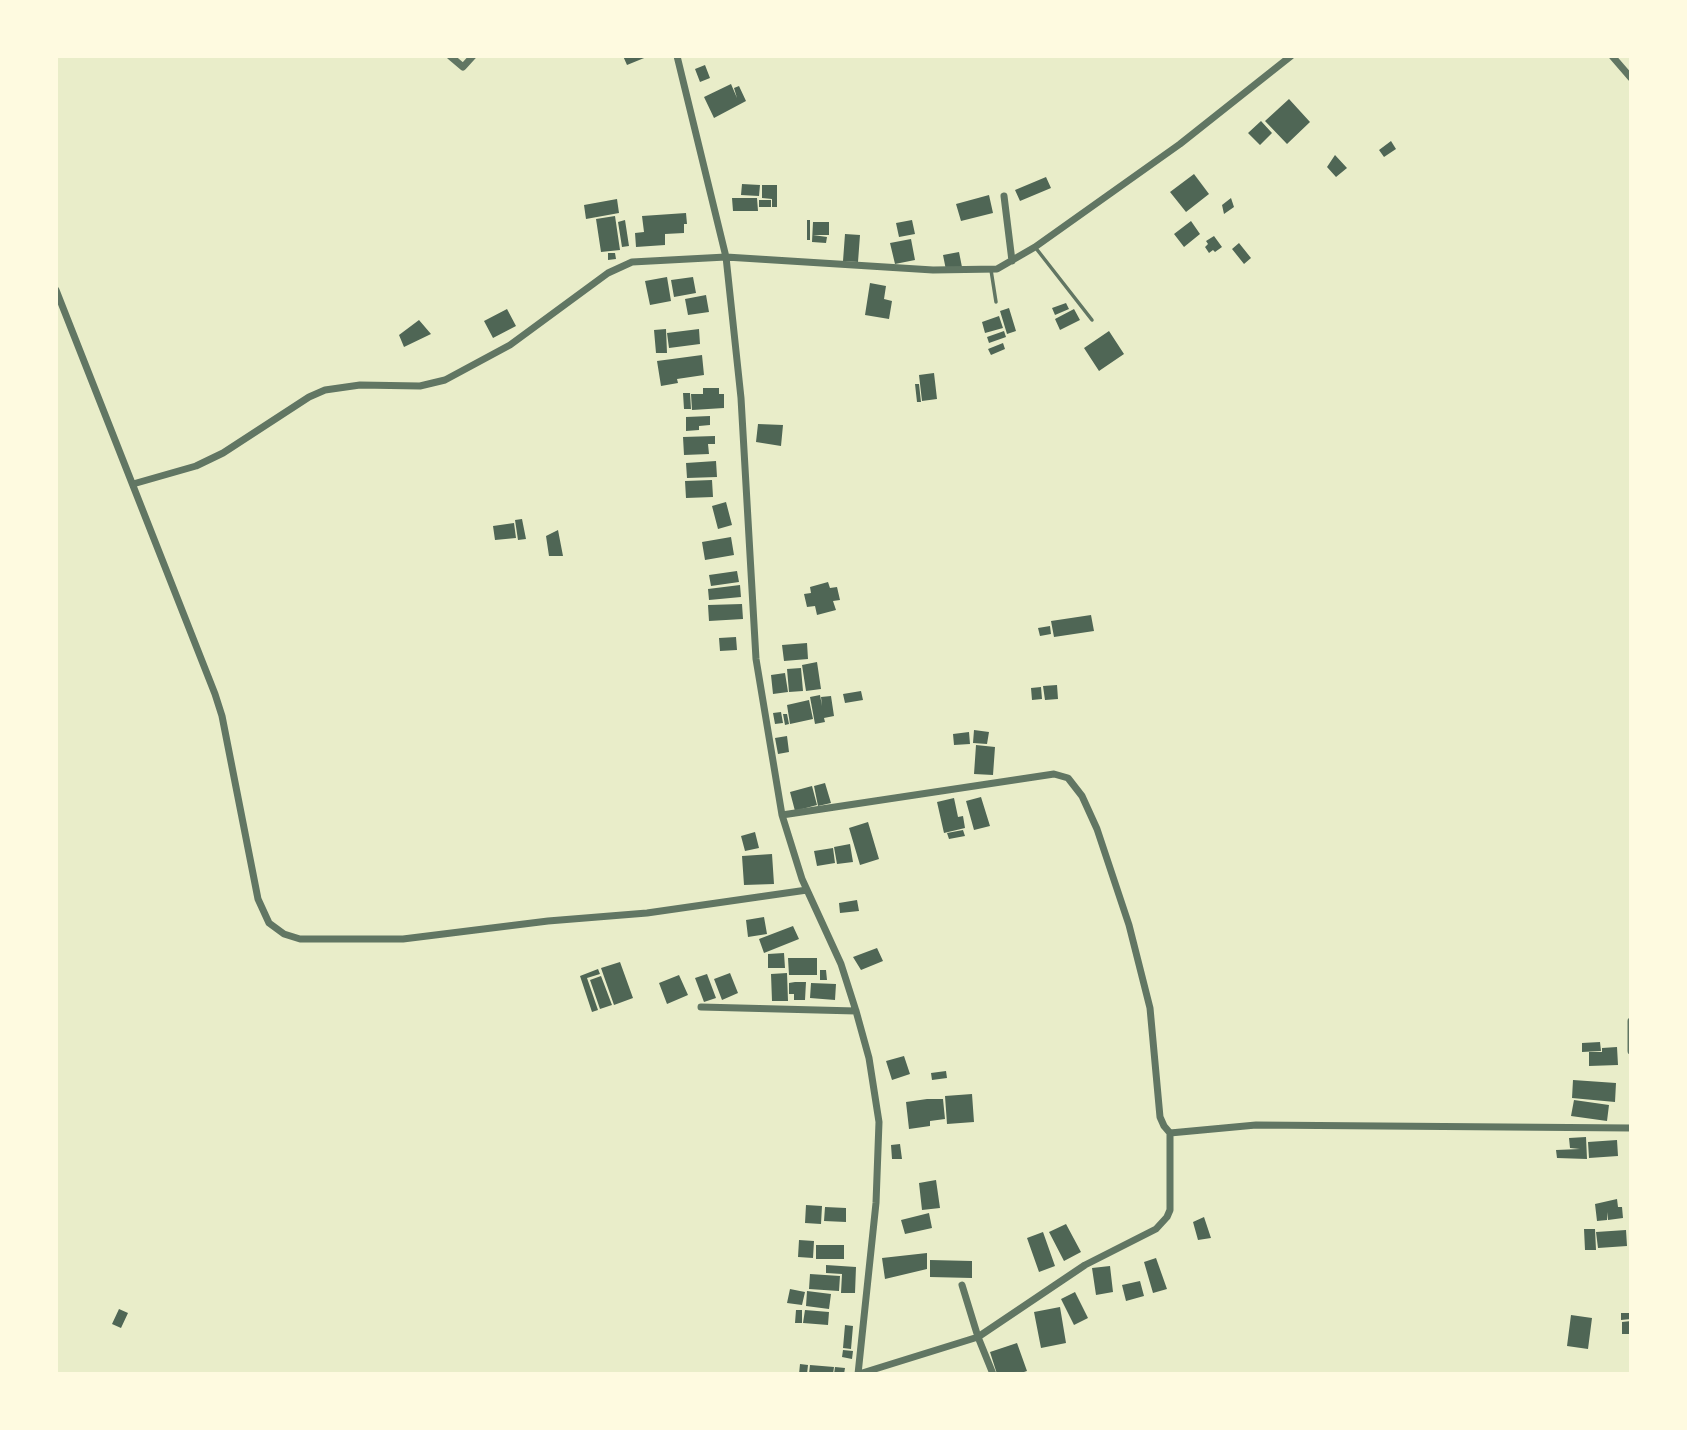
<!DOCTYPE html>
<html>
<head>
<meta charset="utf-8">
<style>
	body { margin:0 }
	#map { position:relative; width:1687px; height:1430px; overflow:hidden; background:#e9edc9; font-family:Spectral,serif }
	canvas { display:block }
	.frame { position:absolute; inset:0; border:58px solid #fefae0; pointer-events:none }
</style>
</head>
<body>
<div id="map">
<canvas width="1687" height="1430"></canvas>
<div class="frame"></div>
</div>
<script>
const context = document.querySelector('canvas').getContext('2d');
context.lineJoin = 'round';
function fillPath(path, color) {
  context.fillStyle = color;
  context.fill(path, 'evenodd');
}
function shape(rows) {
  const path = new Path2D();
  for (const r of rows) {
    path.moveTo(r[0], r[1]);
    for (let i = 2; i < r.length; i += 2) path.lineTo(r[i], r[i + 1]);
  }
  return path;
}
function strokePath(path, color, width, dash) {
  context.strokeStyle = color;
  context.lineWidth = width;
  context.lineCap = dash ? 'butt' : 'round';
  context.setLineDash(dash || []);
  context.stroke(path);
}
fillPath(shape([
	[623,56,649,56,627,65],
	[705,65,710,78,700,82,695,69],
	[731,84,737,98,734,88,739,86,746,101,714,118,704,97],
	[1289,99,1310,122,1287,144,1265,121],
	[1261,121,1272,133,1260,145,1248,133],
	[1391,141,1396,149,1384,157,1379,150],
	[1335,155,1347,168,1336,177,1327,167],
	[1194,174,1209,194,1186,212,1170,192],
	[1046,177,1051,188,1020,201,1015,190],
	[742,184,760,185,759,196,741,195],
	[762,185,777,185,777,207,772,207,772,199,762,198],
	[989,195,993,213,961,221,956,204],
	[732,198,757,198,758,211,733,211],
	[1231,198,1234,207,1224,214,1222,205],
	[617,199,619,213,586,219,584,205],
	[759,200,771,200,771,207,759,207],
	[686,213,687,224,684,224,684,233,665,234,665,245,636,247,635,233,644,232,642,216],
	[615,216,620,250,601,252,596,219],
	[625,220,629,246,622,247,618,222],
	[807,220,810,220,810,240,807,240],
	[912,220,915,234,899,237,896,223],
	[1191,221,1200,234,1184,247,1174,234],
	[813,222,829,222,829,235,813,235,827,237,826,243,812,242],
	[845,234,860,235,858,262,843,261],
	[1214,236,1222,247,1215,252,1213,250,1209,253,1205,247,1208,244,1206,241],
	[911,239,915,260,895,264,890,243],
	[1239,243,1251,258,1244,264,1232,249],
	[959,252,962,267,946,270,943,255],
	[608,253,615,253,616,259,608,260],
	[667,277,671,301,650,305,645,281],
	[693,277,696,293,674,297,671,280],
	[870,283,886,286,884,299,892,301,889,319,865,315],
	[706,295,709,312,688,315,685,299],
	[1066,303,1069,309,1055,315,1052,308],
	[1009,308,1016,331,1007,334,1000,311],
	[507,309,516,326,493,338,484,321],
	[1074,309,1080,320,1060,330,1055,319],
	[999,316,1003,328,985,333,982,322],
	[419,320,431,334,404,347,399,335],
	[666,329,667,353,656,353,654,330],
	[699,329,700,344,669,348,667,333],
	[1004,331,1006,337,989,343,987,337],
	[1109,331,1124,354,1099,371,1084,348],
	[1003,343,1005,349,991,355,988,349],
	[702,355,704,375,677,379,678,383,661,386,657,361],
	[934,373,937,399,922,401,919,375],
	[915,384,919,384,921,402,917,402],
	[703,388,719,388,719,394,724,394,724,408,692,410,691,394,703,394],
	[683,393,690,393,691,409,684,409],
	[710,416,710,425,699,426,699,430,686,431,686,417],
	[758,424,783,425,781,446,756,442],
	[715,436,715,444,708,444,709,454,684,455,683,437],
	[716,461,717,477,687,478,686,463],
	[712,480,713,497,686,498,685,481],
	[726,502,732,525,718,529,712,506],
	[522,519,526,539,518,540,515,520],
	[514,523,516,538,495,540,493,526],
	[558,530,563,556,549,556,546,536],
	[731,537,734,555,705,560,702,542],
	[737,571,739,582,711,586,709,575],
	[828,582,830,588,837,587,840,600,833,601,836,610,817,615,815,606,807,607,804,594,811,593,810,587],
	[740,585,741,597,709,600,708,589],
	[742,604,743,619,709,621,708,605],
	[1091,615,1094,631,1054,637,1051,621],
	[1050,626,1051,634,1040,636,1038,628],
	[736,637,737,650,720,651,719,638],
	[807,643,808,659,784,661,782,645],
	[817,662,821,689,806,691,802,665],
	[801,668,803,691,789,692,787,669],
	[785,673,788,692,773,694,771,675],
	[1057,685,1058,699,1045,700,1043,686],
	[1041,687,1042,699,1032,700,1031,688],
	[861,691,863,700,845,703,843,694],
	[820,695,822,706,821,697,831,696,834,716,824,718,825,722,815,724,810,697],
	[809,700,813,719,790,724,787,705],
	[781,712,783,723,775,724,773,713],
	[783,714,787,714,789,724,785,725],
	[974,730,989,732,987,744,973,743],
	[969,732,970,744,954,745,953,734],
	[787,736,789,752,778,754,775,738],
	[976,745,995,747,993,775,974,774],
	[825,783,831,803,818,806,814,786],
	[812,786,817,805,795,811,790,792],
	[981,797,990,826,974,830,966,801],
	[954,798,958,817,963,816,965,828,944,833,937,802],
	[868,822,879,859,860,865,849,828],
	[963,830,965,836,949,839,947,833],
	[755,832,759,848,745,851,741,836],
	[850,844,853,862,837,864,834,847],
	[833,848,835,863,817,866,814,851],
	[772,854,774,884,744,885,742,856],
	[857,900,859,911,840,913,839,903],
	[764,917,767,934,748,937,746,920],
	[793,926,799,939,764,953,759,939],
	[877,948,883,961,861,970,853,957],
	[784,953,785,968,768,968,768,954],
	[788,958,817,958,817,975,789,975],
	[620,962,633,998,614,1005,601,968],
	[598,969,600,974,587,978,598,1010,592,1012,580,976],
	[820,970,826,970,827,980,820,980],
	[730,973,738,993,722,1000,714,979],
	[787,973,788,1001,772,1001,771,974],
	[707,974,716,998,704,1002,695,978],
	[679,975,688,995,667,1004,659,983],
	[601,976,612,1005,600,1009,590,980],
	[795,982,806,982,805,1000,794,1000,794,994,789,994,789,983],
	[811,983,836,984,835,1000,810,998],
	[1600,1042,1601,1051,1582,1052,1582,1043],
	[1617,1047,1618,1065,1589,1066,1589,1052,1602,1052,1602,1048],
	[904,1056,910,1074,892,1080,886,1061],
	[946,1071,947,1078,932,1080,931,1073],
	[1573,1080,1616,1083,1615,1102,1572,1098],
	[972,1094,974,1122,947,1124,945,1096],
	[927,1099,943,1099,945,1119,930,1121,930,1126,909,1129,906,1102],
	[1574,1100,1609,1105,1607,1121,1571,1116],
	[1586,1137,1587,1159,1557,1158,1556,1150,1580,1149,1570,1148,1569,1138],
	[1617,1140,1618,1156,1589,1158,1588,1142],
	[900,1144,902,1159,892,1159,891,1145],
	[936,1180,940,1208,922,1210,919,1183],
	[1617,1199,1618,1207,1622,1207,1623,1218,1608,1220,1607,1212,1607,1220,1597,1221,1595,1204],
	[806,1205,822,1206,821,1224,805,1223],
	[825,1207,846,1208,846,1222,824,1221],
	[929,1213,932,1228,905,1234,901,1220],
	[1204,1217,1211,1238,1198,1240,1193,1222],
	[1066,1224,1081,1252,1064,1261,1049,1232],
	[1584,1229,1595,1229,1596,1250,1585,1250],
	[1626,1230,1627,1246,1598,1248,1596,1232],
	[1043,1232,1055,1266,1039,1272,1027,1238],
	[799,1240,814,1241,813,1258,798,1257],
	[816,1245,844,1245,844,1259,816,1259],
	[927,1253,927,1269,885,1279,882,1258],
	[1156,1258,1167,1289,1153,1293,1144,1262],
	[930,1260,972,1261,972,1278,930,1277],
	[826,1265,856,1267,855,1293,841,1293,842,1274,826,1273],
	[1110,1266,1113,1292,1096,1295,1092,1268],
	[810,1274,840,1276,839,1291,809,1289],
	[1140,1281,1144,1296,1126,1301,1122,1285],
	[790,1289,805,1292,802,1305,787,1303],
	[807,1291,831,1294,829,1309,806,1306],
	[1075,1292,1088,1318,1074,1325,1061,1299],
	[1060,1307,1066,1343,1041,1348,1034,1312],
	[119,1309,128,1313,121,1328,112,1324],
	[796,1310,802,1310,802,1323,795,1323],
	[805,1310,829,1312,828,1325,803,1323],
	[1621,1313,1631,1313,1631,1319,1621,1320],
	[1571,1315,1592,1318,1588,1349,1567,1346],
	[1631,1321,1631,1334,1622,1334,1622,1322],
	[845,1325,853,1326,851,1349,843,1348],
	[1017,1343,1027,1371,1018,1374,997,1374,990,1352],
	[843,1350,853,1351,852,1359,842,1357],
	[800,1364,808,1365,807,1374,799,1374],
	[810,1365,834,1367,833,1374,809,1374],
	[835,1367,845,1368,844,1374,834,1374]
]), '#4f6655');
strokePath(shape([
	[1035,247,1092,320],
	[991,270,996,302]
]), '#617663', 3.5);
strokePath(shape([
	[450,56,463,67,473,56],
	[677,56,726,257,741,398,756,659,782,815,802,879,841,964,856,1011,869,1058,879,1122,876,1203,858,1374],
	[1612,56,1631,78],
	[1004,196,1012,261],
	[56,290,215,694,222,716,258,899,269,923,284,934,300,939,403,939,548,921,647,913,807,890],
	[133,484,196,466,223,453,309,397,325,390,360,385,420,386,445,380,510,345,608,273,632,262,726,257,933,270,997,269,1035,247,1180,144,1291,56],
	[782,815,1054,774,1068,778,1082,796,1097,829,1129,925,1150,1008,1160,1117,1164,1126,1170,1133,1170,1210,1167,1217,1156,1229,1085,1265,978,1337,859,1374],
	[701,1007,856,1011],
	[1631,1021,1631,1051],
	[1170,1133,1256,1125,1631,1128],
	[962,1285,978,1337,993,1374]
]), '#617663', 7);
</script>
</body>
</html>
